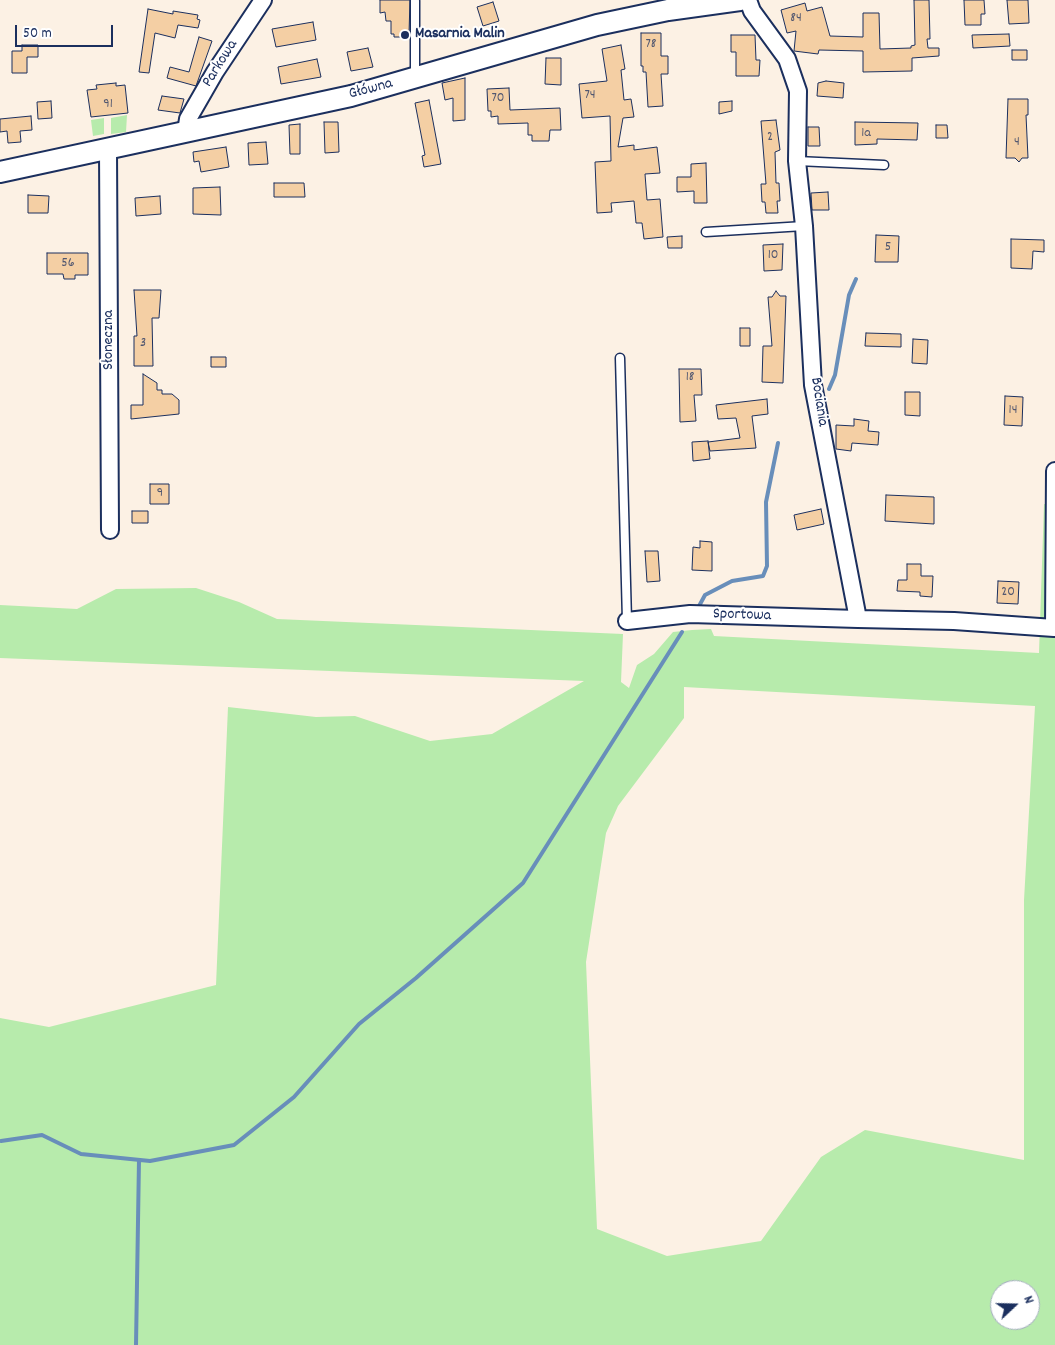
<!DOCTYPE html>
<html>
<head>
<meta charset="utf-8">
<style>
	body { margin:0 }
	#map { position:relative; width:1055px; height:1345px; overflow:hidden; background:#fcf1e4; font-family:Dekko,sans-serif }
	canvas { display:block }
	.north { position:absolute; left:990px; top:1280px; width:50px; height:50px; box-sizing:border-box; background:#fff; border:1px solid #a4acbf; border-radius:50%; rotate:69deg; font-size:14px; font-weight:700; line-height:20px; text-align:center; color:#1b2f5e }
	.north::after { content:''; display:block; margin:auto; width:18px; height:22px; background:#1b2f5e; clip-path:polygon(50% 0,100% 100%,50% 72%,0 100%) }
	.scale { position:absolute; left:15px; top:25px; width:98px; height:22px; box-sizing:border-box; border:2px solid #1b2f5e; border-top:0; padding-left:6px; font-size:15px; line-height:18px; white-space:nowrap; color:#1b2f5e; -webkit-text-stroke:4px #fff; paint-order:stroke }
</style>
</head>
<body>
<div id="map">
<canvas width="1055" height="1345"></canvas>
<div class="north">N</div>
<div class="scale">50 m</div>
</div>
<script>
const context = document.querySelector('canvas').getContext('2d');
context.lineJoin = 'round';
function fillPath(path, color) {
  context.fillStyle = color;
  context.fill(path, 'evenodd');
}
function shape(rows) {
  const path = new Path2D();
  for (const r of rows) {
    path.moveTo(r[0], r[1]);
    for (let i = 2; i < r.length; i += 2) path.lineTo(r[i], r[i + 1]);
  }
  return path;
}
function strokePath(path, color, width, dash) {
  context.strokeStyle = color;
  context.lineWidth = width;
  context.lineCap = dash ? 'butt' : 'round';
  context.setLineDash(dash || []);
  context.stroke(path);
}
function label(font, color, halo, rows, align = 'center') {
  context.font = font + ' Dekko,sans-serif';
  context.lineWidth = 4;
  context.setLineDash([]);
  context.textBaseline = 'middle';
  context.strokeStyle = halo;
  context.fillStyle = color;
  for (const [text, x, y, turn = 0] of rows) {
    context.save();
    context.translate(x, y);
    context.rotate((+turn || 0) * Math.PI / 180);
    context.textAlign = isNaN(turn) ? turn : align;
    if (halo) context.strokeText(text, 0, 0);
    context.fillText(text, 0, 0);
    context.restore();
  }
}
fillPath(shape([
	[127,115,126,132,111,134,111,118],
	[104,118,104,134,93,136,91,120],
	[1044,504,1055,505,1055,1345,0,1345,0,1018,49,1027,216,985,228,707,316,717,355,716,430,741,492,734,584,681,0,658,0,605,77,609,116,589,196,588,239,602,277,619,623,634,621,682,629,688,637,665,654,654,673,632,692,630,711,629,714,636,1039,653],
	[684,687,1035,706,1024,900,1024,1160,865,1130,821,1157,761,1241,667,1256,597,1229,586,962,606,833,618,806,684,718],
	[1000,1290,1030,1290,1030,1320,1000,1320]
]), '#b7ebac');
strokePath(shape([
	[829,389,835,375,849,295,856,279],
	[698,608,705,595,732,581,763,576,767,566,766,502,778,443],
	[1,1141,42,1135,81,1154,150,1161,234,1145,294,1097,359,1024,416,978,523,883,682,632],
	[136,1345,139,1160]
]), '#688eba', 4);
const building = shape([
	[380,0,410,0,409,34,406,34,406,37,394,37,394,34,391,34,391,21,386,21,385,12,380,13,380,0],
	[914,0,929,0,930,39,927,39,928,48,939,48,939,56,912,58,912,71,863,72,863,51,819,50,818,54,794,51,796,31,787,33,781,10,805,3,807,11,822,7,830,36,863,37,863,13,879,13,880,49,911,48,911,46,915,45,914,0],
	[964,0,984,0,985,14,981,14,981,25,965,25,964,0],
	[1007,0,1028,0,1029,23,1009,24,1007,0],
	[493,2,499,21,483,26,477,7,493,2],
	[148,9,173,14,173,11,198,15,197,19,200,20,198,28,178,25,175,38,155,33,149,73,139,72,148,9],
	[313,22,316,40,276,47,272,29,313,22],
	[641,33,661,33,661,56,668,56,668,74,661,74,663,106,648,107,646,72,643,72,643,66,641,66,641,33],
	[1009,34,1010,46,973,48,972,35,1009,34],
	[731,35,755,35,756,60,760,60,759,76,736,76,736,52,731,52,731,35],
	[199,37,212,41,196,86,167,78,170,67,189,72,199,37],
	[22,45,38,45,38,57,27,57,27,73,12,73,12,51,22,51,22,45],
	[621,45,625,69,621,70,624,100,631,99,634,117,623,118,618,147,634,145,634,150,657,147,660,173,645,174,647,200,660,199,663,237,644,239,642,223,636,223,634,201,611,203,612,212,597,213,595,162,611,161,610,116,582,118,579,84,607,81,602,49,621,45],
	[368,48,373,67,351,71,347,52,368,48],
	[1012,50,1027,50,1027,60,1012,60,1012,50],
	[546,58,561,58,561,85,545,84,546,58],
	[317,59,321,77,281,84,278,67,317,59],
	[465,78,465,120,453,121,453,98,445,100,442,83,465,78],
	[826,81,844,83,843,98,817,96,818,83,826,81],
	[116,83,116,86,125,85,128,113,91,117,87,90,97,89,96,85,116,83],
	[509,88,510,110,560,108,561,130,550,130,549,141,532,141,532,135,528,135,528,123,498,124,498,116,491,117,491,111,488,111,487,89,509,88],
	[162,96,184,99,180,113,158,110,162,96],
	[1008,99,1028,99,1028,115,1026,115,1028,158,1022,158,1019,162,1015,158,1006,158,1008,99],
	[429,100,441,164,424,167,422,156,425,155,415,103,429,100],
	[51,101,52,118,38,119,37,102,51,101],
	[732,101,732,111,719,114,719,102,732,101],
	[31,116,32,130,20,131,21,142,8,143,7,131,0,132,0,119,31,116],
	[776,120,780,150,775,152,776,183,779,183,780,201,777,201,778,213,766,213,765,202,762,202,761,184,766,184,761,121,776,120],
	[324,122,338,122,339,152,325,153,324,122],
	[855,122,918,123,917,140,877,139,877,144,855,145,855,122],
	[300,124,300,154,290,154,289,125,300,124],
	[936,125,947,125,948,138,936,138,936,125],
	[808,127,819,127,820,146,808,146,808,127],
	[266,142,268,164,249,165,248,143,266,142],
	[226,147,229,167,201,172,199,161,194,162,193,152,226,147],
	[706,163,707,203,694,203,694,191,677,192,677,177,691,177,691,164,706,163],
	[274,183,304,183,305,197,274,197,274,183],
	[220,187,221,215,193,214,193,188,220,187],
	[828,192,829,210,812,210,811,193,828,192],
	[28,195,49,196,48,213,28,213,28,195],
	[160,196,161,214,136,216,135,198,160,196],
	[876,235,899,236,898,262,875,262,876,235],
	[682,236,682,248,668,248,667,237,682,236],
	[1011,239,1044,240,1044,252,1033,251,1032,269,1011,268,1011,239],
	[783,244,782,270,764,271,763,245,783,244],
	[47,253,88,253,88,275,75,275,75,279,64,279,63,274,47,274,47,253],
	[134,290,161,290,159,318,152,318,153,366,134,366,134,336,137,336,134,290],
	[776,291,780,296,786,296,783,383,762,382,763,346,772,346,768,297,772,297,776,291],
	[740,328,750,328,750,346,740,346,740,328],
	[866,333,901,334,901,347,865,346,866,333],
	[913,339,928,340,927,364,912,363,913,339],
	[211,357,226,357,226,367,211,367,211,357],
	[679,369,701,369,702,395,694,395,696,421,680,422,679,369],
	[143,374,157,383,157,390,162,390,162,394,172,394,179,400,179,414,131,419,131,405,143,405,143,374],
	[905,392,920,392,920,416,905,415,905,392],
	[1005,396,1023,397,1022,426,1004,425,1005,396],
	[767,399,768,414,752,416,756,448,710,451,708,442,740,438,736,418,718,419,716,405,767,399],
	[854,419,869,421,868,431,879,432,878,445,852,443,851,451,836,449,836,425,854,426,854,419],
	[708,441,710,459,693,461,692,442,708,441],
	[150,484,169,484,169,504,150,504,150,484],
	[886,495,934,497,934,524,885,521,886,495],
	[821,509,824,524,797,530,794,515,821,509],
	[132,511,148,511,148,523,132,523,132,511],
	[700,541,712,542,712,571,692,570,693,547,700,548,700,541],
	[645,551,658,551,660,581,647,582,645,551],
	[907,564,921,564,921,576,933,576,932,597,920,596,920,592,897,591,898,580,907,580,907,564],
	[998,581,1019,582,1018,604,997,603,998,581]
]);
fillPath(building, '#f4cfa4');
strokePath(building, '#1b2f5e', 1);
const service = shape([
	[415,1,415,76],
	[797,161,884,165],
	[706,232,804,226],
	[620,358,627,621]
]);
const minor = shape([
	[748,0,752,11,787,59,798,91,797,161,804,226,813,385,858,619,954,621,1054,628,1055,471],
	[186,132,188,119,215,72,263,0],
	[108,150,110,530],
	[627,621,690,614,858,619]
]);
const tertiary = shape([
	[0,172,351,96,597,25,668,10,740,0]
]);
strokePath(service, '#1b2f5e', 11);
strokePath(minor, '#1b2f5e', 20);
strokePath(tertiary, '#1b2f5e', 24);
strokePath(service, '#fff', 8);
strokePath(minor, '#fff', 16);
strokePath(tertiary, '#fff', 20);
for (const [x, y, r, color] of [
	[405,35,5,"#1b2f5e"]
]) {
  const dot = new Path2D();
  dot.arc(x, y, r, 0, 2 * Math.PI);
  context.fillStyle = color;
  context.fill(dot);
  strokePath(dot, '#fff', 2);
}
label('14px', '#515770', null, [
	["84",796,19],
	["78",651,45],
	["74",590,96],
	["70",498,99],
	["91",108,105],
	["1a",866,134],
	["2",770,138],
	["4",1017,143],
	["5",888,248],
	["10",773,256],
	["56",68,264],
	["3",143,344],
	["18",690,378],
	["14",1013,411],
	["9",160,494],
	["20",1008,593]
]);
label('bold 16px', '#1b2f5e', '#fff', [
	["Masarnia Malin",415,35]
], 'left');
label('16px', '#1b2f5e', '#fff', [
	["Parkowa",221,64,-58],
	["Główna",371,90,-15],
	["Słoneczna",110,340,-90],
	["Bociania",818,402,81],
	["Sportowa",742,616,2]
]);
</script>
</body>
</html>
